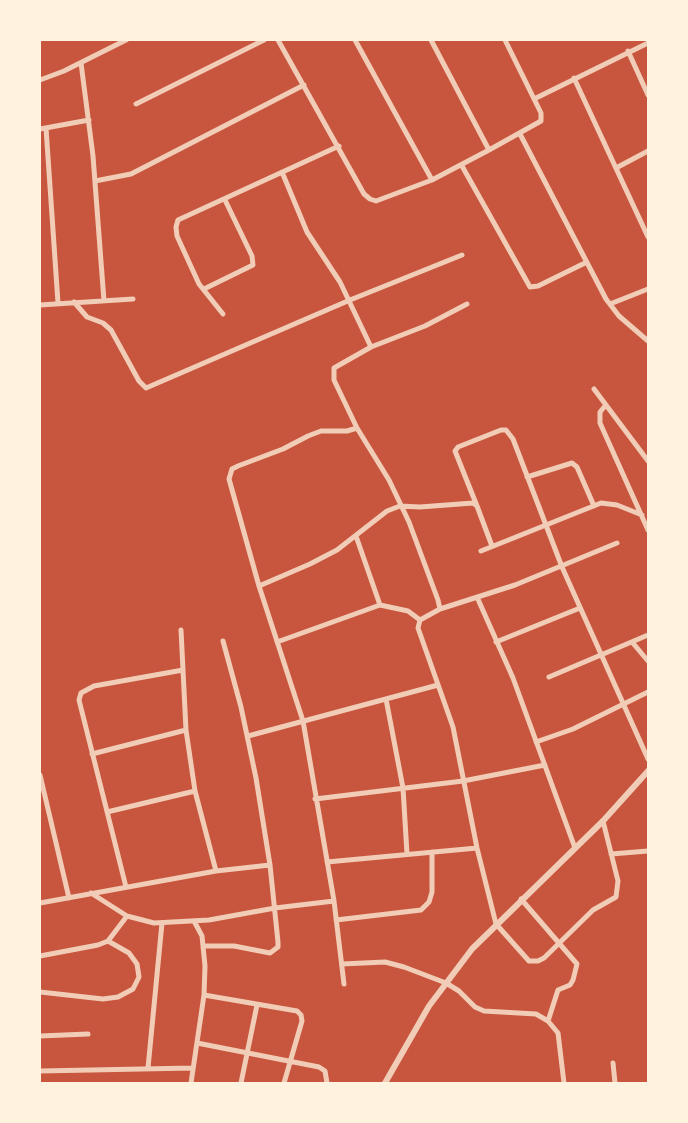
<!DOCTYPE html>
<html>
<head>
<meta charset="utf-8">
<style>
	body { margin:0 }
	#map { position:relative; width:688px; height:1123px; overflow:hidden; background:#c8553d; font-family:Overpass,sans-serif }
	canvas { display:block }
	.frame { position:absolute; inset:0; border:41px solid #fff3e0; pointer-events:none }
</style>
</head>
<body>
<div id="map">
<canvas width="688" height="1123"></canvas>
<div class="frame"></div>
</div>
<script>
const context = document.querySelector('canvas').getContext('2d');
context.lineJoin = 'round';
function shape(rows) {
  const path = new Path2D();
  for (const r of rows) {
    path.moveTo(r[0], r[1]);
    for (let i = 2; i < r.length; i += 2) path.lineTo(r[i], r[i + 1]);
  }
  return path;
}
function strokePath(path, color, width, dash) {
  context.strokeStyle = color;
  context.lineWidth = width;
  context.lineCap = dash ? 'butt' : 'round';
  context.setLineDash(dash || []);
  context.stroke(path);
}
strokePath(shape([
	[278,40,364,194,370,199,376,201,432,180,489,150,431,40],
	[355,40,432,180],
	[628,51,648,95],
	[81,63,93,156,104,301],
	[574,78,648,237],
	[40,80,64,71,126,40],
	[534,99,648,43],
	[136,104,264,40],
	[46,128,58,303],
	[40,129,89,120],
	[520,134,606,299,619,316,648,341],
	[489,150,541,121,541,113,505,40],
	[462,166,530,287,538,286,587,262],
	[616,168,648,151],
	[282,172,307,232,340,282,371,347,425,326,467,304],
	[95,181,131,174,304,85],
	[204,289,253,265,252,256,225,200],
	[74,302,87,317,103,323,111,330,139,381,146,388,350,300,462,255],
	[610,304,648,289],
	[40,305,133,299],
	[223,314,199,284,177,236,176,227,178,220,339,146],
	[371,347,334,368,334,380,357,428,389,480,409,522,438,600,440,609,420,620,418,628,453,727,477,848,496,924,529,961,538,961,544,958,593,910,616,897,618,881,603,821],
	[594,389,648,461],
	[605,406,600,412,600,423,648,530],
	[527,477,572,463,577,467,594,506],
	[477,506,455,451,458,447,501,430,506,430,513,439,562,567,648,759],
	[356,536,380,605],
	[481,551,601,503,617,505,642,515],
	[259,586,310,564,337,550,387,511,400,506,420,507,473,503,477,506,492,546],
	[477,597,513,678,575,848],
	[440,609,515,585,617,543],
	[181,630,186,730,195,791,216,871],
	[277,642,380,605,408,611,420,620],
	[496,642,580,608],
	[632,642,648,661],
	[549,677,648,635],
	[386,699,403,788,407,854],
	[248,736,438,685],
	[536,742,573,729,648,692],
	[92,754,186,730],
	[40,775,69,898],
	[315,799,463,781,545,765],
	[107,812,195,791],
	[611,854,648,851],
	[327,862,477,848],
	[126,887,79,700,81,693,94,686,183,670],
	[91,893,127,916,154,923,209,920,275,908,334,901],
	[521,899,577,964,573,980,570,985,558,990,548,1021],
	[40,903,216,871,270,865],
	[336,920,421,910,429,902,432,892,432,852],
	[204,946,234,946,270,953,278,947,278,942,270,865,256,778,241,707,223,641],
	[40,956,98,945,108,941,127,916],
	[342,964,385,962,404,967,446,983,459,991,475,1007,484,1011,536,1014,548,1021,558,1033,564,1083],
	[344,984,334,901,303,721,259,586,229,479,232,469,238,466,283,449,308,436,321,431,347,431,357,428],
	[40,992,103,999,118,997,133,989,139,977,137,964,129,953,108,941],
	[204,995,297,1011,301,1015,302,1021,284,1083],
	[40,1036,88,1034],
	[197,1043,319,1067,325,1071,327,1083],
	[613,1063,615,1083],
	[148,1068,162,923],
	[40,1071,193,1068],
	[191,1083,204,995,205,966,202,936,194,921],
	[241,1083,257,1005]
]), '#f1ccb7', 5);
strokePath(shape([
	[385,1083,429,1006,472,949,603,821,648,771]
]), '#f1ccb7', 6);
</script>
</body>
</html>
